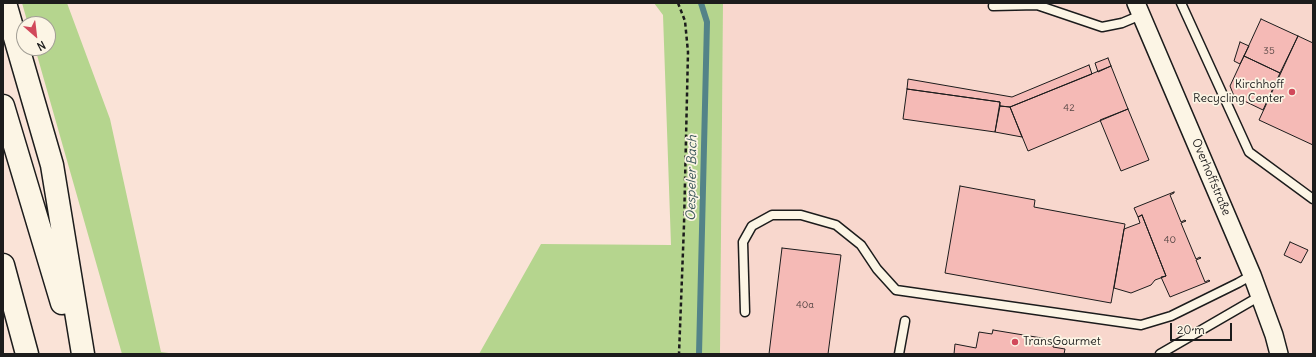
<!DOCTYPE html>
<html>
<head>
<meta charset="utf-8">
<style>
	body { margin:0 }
	#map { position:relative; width:1316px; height:357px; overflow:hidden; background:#fae3d7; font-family:Delius,sans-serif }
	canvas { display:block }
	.frame { position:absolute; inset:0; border:4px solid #1c1c1c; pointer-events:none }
	.north { position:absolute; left:16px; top:16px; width:40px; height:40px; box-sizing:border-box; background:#fcf5e5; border:1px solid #a29e95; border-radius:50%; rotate:152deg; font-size:11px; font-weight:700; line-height:16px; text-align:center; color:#1c1c1c }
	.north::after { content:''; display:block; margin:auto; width:14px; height:18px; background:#d1495b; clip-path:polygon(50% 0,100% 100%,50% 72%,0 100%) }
	.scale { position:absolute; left:1170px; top:323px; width:62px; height:18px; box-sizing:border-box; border:2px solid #1c1c1c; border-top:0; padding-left:5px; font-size:12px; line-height:14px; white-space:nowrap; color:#1c1c1c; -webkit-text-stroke:3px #fcf5e5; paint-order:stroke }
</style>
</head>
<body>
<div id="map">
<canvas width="1316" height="357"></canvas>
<div class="frame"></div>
<div class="north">N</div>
<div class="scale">20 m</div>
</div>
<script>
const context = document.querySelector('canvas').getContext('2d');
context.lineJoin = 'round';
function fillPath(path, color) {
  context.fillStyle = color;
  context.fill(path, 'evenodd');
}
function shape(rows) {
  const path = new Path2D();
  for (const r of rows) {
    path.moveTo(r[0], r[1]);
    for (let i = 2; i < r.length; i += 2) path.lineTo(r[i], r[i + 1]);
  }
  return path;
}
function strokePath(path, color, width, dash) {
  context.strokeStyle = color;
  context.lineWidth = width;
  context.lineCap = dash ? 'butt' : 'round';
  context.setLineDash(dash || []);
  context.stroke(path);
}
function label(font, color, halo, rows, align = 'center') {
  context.font = font + ' Delius,sans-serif';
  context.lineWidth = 3.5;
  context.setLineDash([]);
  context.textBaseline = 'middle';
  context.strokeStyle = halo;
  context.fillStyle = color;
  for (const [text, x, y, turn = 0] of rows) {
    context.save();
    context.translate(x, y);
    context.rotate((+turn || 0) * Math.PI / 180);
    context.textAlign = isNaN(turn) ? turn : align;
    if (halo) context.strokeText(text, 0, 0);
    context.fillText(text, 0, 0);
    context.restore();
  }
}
fillPath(shape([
	[723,3,1313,3,1313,354,720,354]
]), '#f8d7cd');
fillPath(shape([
	[22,3,67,3,110,119,161,352,176,354,122,354,35,48,48,48,48,24,28,24],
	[654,3,723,3,720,354,479,354,541,244,671,245,663,15]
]), '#b5d58e');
strokePath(shape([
	[699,354,707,22,701,3]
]), '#538388', 6);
const building = shape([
	[1261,19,1298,36,1280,73,1244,56,1261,19],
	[1298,36,1313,43,1313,145,1259,120,1298,36],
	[1240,42,1249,46,1240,64,1234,61,1240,42],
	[1244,56,1280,73,1263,110,1234,96,1230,86,1244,56],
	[1108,58,1111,66,1098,72,1095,63,1108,58],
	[1089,65,1092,74,1010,107,1000,106,1000,102,907,89,908,79,1012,97,1089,65],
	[1111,66,1128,109,1028,151,1010,107,1111,66],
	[907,89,1000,102,995,132,903,119,907,89],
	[1000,106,1010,107,1022,137,995,132,1000,106],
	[1128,109,1149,160,1121,171,1100,120,1128,109],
	[960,186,1035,200,1034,207,1125,224,1111,303,945,273,960,186],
	[1174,192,1174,193,1170,195,1181,222,1185,220,1186,221,1181,223,1196,259,1200,257,1201,258,1196,260,1205,282,1209,280,1210,281,1170,297,1161,277,1166,276,1142,215,1138,217,1134,208,1174,192],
	[1142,215,1166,276,1155,280,1151,285,1131,293,1114,288,1124,229,1140,223,1138,217,1142,215],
	[1290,242,1308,250,1301,263,1284,255,1290,242],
	[782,248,841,255,828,354,769,354,782,248],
	[993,330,1054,340,1053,347,1065,349,1064,354,954,354,955,344,976,348,979,332,992,334,993,330]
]);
fillPath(building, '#f5bab6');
strokePath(building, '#1c1c1c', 1);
const service = shape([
	[1181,3,1249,152,1313,199],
	[993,6,1037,5,1102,27,1122,23,1141,15],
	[745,312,743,242,752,226,772,215,801,215,836,225,861,245,877,269,896,290,1141,325,1171,316,1238,283,1252,275],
	[899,354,905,321],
	[1160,354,1260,296]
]);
const minor = shape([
	[1136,3,1252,275,1274,335,1279,354]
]);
const motorway = shape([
	[5,3,52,165,83,354],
	[3,106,62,303],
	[3,265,27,354]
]);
strokePath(service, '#1c1c1c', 11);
strokePath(minor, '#1c1c1c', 20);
strokePath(motorway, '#1c1c1c', 25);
strokePath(shape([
	[678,3,685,21,688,52,684,225,679,354]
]), '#1c1c1c', 2.5, [4, 3]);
strokePath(service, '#fcf5e5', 8);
strokePath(minor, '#fcf5e5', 17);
strokePath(motorway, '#fcf5e5', 22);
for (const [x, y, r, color] of [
	[1292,92,4,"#d1495b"],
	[1015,342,4,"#d1495b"]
]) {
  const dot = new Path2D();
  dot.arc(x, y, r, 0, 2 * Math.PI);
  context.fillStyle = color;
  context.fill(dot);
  strokePath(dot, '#fcf5e5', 1.5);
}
label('10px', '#524442', null, [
	["35",1269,51],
	["42",1069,108],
	["40",1170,240],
	["40a",805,305]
]);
label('12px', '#1c1c1c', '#fcf5e5', [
	["Kirchhoff",1284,85],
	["Recycling Center",1284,99],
	["TransGourmet",1023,342,"left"]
], 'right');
label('12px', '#1c1c1c', '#fcf5e5', [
	["Overhoffstraße",1211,177,67]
]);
label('italic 13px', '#3c585b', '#fcf5e5', [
	["Oespeler Bach",692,178,-89]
]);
</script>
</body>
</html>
